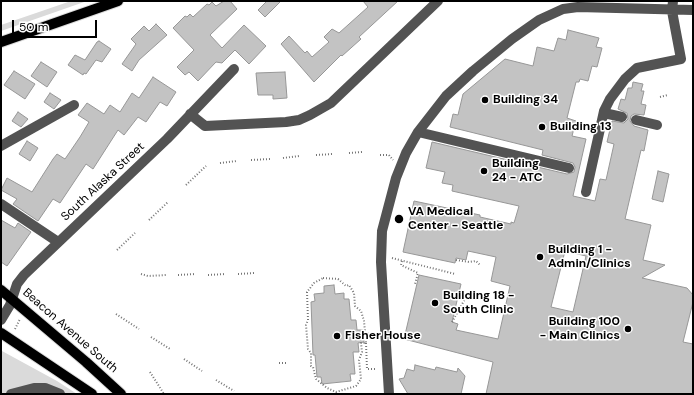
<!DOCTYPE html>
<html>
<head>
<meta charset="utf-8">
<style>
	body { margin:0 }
	#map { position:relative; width:694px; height:395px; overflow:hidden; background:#fff; font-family:"DM Sans",sans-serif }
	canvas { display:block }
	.frame { position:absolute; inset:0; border:2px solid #000; pointer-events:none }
	.scale { position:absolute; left:12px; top:20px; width:85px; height:18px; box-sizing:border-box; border:2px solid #000; border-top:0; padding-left:5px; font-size:12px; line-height:14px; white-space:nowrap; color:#000; -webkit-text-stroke:3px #fff; paint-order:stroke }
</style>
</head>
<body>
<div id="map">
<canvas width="694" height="395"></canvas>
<div class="frame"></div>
<div class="scale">50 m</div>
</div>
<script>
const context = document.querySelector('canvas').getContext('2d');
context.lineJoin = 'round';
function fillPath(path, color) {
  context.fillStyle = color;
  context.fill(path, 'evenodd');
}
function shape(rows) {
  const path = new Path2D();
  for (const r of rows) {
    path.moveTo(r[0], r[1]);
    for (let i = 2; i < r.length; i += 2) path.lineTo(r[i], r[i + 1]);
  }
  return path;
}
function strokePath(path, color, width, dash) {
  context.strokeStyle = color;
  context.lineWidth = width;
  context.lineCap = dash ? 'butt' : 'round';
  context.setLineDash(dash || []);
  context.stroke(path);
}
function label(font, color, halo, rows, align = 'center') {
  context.font = font + ' "DM Sans",sans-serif';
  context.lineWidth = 3;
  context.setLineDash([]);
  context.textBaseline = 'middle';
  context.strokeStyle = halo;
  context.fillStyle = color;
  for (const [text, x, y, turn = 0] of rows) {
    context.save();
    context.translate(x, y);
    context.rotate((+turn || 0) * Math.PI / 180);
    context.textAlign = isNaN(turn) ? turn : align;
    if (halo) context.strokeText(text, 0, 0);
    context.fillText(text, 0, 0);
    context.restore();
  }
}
fillPath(shape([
	[71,1,87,1,1,31,1,25],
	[2,351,57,381,77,394,1,394]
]), '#dadada');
const building = shape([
	[224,1,230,1,237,9,210,35,222,48,244,25,266,46,249,64,235,50,222,63,216,62,198,81,189,72,185,75,177,67,194,50,173,28,185,16,187,17,190,14,193,17,207,4,209,5,212,2,216,6,224,1],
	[267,1,281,1,265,17,258,10,267,1],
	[363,1,398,1,359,37,361,39,342,56,341,55,314,82,281,44,289,36,305,53,307,51,312,57,329,42,324,37,332,29,339,33,368,7,363,1],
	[156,24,167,35,139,60,132,71,122,64,136,44,131,39,144,26,149,31,156,24],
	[568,30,599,38,596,47,602,48,597,67,592,66,588,81,580,79,579,82,576,82,567,118,576,121,572,136,586,139,573,196,595,201,600,179,606,180,614,144,607,142,612,121,624,123,628,119,627,113,618,109,621,99,625,100,628,88,632,88,633,82,643,84,641,91,644,91,641,104,646,105,644,115,634,114,631,116,630,121,634,126,648,130,644,151,641,150,625,219,651,225,643,260,665,265,642,278,687,288,693,295,693,302,683,342,693,344,693,394,486,394,493,362,404,339,419,275,461,284,452,322,458,324,456,330,498,339,510,286,491,281,496,257,468,251,466,260,456,258,455,263,403,252,414,201,480,215,480,217,511,224,511,222,514,223,519,206,452,191,453,185,442,183,445,172,426,168,432,142,567,174,574,172,575,167,573,163,542,155,543,150,450,127,453,114,458,115,463,94,505,59,533,66,537,47,554,51,558,38,566,40,568,30],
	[565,251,586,256,573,312,551,307,565,251],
	[99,41,111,49,102,62,96,60,86,74,84,73,83,75,68,65,75,55,85,60,97,42,99,41],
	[41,62,57,72,47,87,31,76,41,62],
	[14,71,35,84,25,99,4,85,14,71],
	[285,72,287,98,273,99,273,95,258,95,256,73,285,72],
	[153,77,176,92,167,106,160,102,146,122,138,117,124,135,118,130,93,169,86,164,60,203,53,199,38,221,13,204,17,199,1,190,7,178,32,192,53,159,57,154,65,159,80,137,89,122,78,115,87,103,104,114,110,105,120,112,132,93,139,98,153,77],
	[50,93,61,100,54,109,44,102,50,93],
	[18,112,28,119,21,127,12,121,18,112],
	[27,141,38,148,30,161,19,154,27,141],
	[658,171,669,174,663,202,652,199,658,171],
	[1,220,15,228,18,223,31,232,7,266,1,262,1,220],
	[334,285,335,294,344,293,344,299,349,299,351,320,356,320,357,330,363,330,364,342,358,343,359,352,353,352,355,374,350,374,351,381,322,384,321,377,317,377,315,355,313,355,311,302,315,301,314,294,324,293,324,286,334,285],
	[415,365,435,370,436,367,457,372,458,368,465,376,461,394,408,394,399,379,404,378,407,369,414,371,415,365]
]);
fillPath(building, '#c3c3c3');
strokePath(building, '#979797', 1);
const major = shape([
	[1,42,118,1],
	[1,290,86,362,121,394],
	[1,333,92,394]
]);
strokePath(major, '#dbdbdb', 12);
strokePath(shape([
	[660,97,668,95],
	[349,153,362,152],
	[316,155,333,154],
	[380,155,389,155,393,160],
	[283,158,299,156],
	[251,160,270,159],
	[220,163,237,161],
	[186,185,206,166],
	[149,220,168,202],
	[117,250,135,233],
	[392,258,455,274],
	[456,260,469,262,476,261,480,265],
	[402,261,401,265,418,273,415,284],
	[141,274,148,276,167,275],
	[238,274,255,273],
	[178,275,196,274],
	[208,275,226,274],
	[323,278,338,279,346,286,349,285,354,293,355,306,361,311,364,321,366,343,361,343,362,352,359,360,361,379,356,386,336,392,327,388,316,379,313,367,311,366,311,353,308,349,306,325,308,320,307,292,314,283,323,278],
	[116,314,139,329],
	[452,322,465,299],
	[15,329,20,319],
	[365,334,376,333],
	[151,337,170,349],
	[366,343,367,369,377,369],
	[184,359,202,371],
	[279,363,288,363],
	[150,372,164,394],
	[216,380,234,391]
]), '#757575', 2, [1, 2]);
strokePath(shape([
	[604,113,622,117],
	[190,114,205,126,286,122,299,120,310,115,331,103,438,1],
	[636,120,657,125],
	[418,132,569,168],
	[1,146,74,105],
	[586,192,604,111,610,99,625,79,637,68,681,59,672,11,673,1],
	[1,204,58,242],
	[1,320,10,305,17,284,24,275,167,139,234,69],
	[11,394,34,388,45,388,60,394],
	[389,394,381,262,382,231,396,178,406,153,418,132,446,96,473,71,512,39,539,20,563,9,578,7,693,10]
]), '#535353', 10);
strokePath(major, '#000', 10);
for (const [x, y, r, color] of [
	[485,100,4,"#000"],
	[542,127,4,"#000"],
	[484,171,4,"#000"],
	[399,219,5,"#000"],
	[540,257,4,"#000"],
	[435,303,4,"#000"],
	[628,329,4,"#000"],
	[337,336,4,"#000"]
]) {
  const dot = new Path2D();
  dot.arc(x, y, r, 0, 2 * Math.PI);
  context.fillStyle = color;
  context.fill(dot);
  strokePath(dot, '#fff', 1.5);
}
label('bold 12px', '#000', '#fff', [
	["Building 34",493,100],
	["Building 13",550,127],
	["Building",492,164],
	["24 - ATC",492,178],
	["VA Medical",408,212],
	["Center - Seattle",408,226],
	["Building 1 -",548,250],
	["Admin/Clinics",548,264],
	["Building 18 -",443,296],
	["South Clinic",443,310],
	["Building 100",620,322,"right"],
	["- Main Clinics",620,336,"right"],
	["Fisher House",345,336]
], 'left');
label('12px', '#000', '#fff', [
	["South Alaska Street",103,182,-43],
	["Beacon Avenue South",70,331,41]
]);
</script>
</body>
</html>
